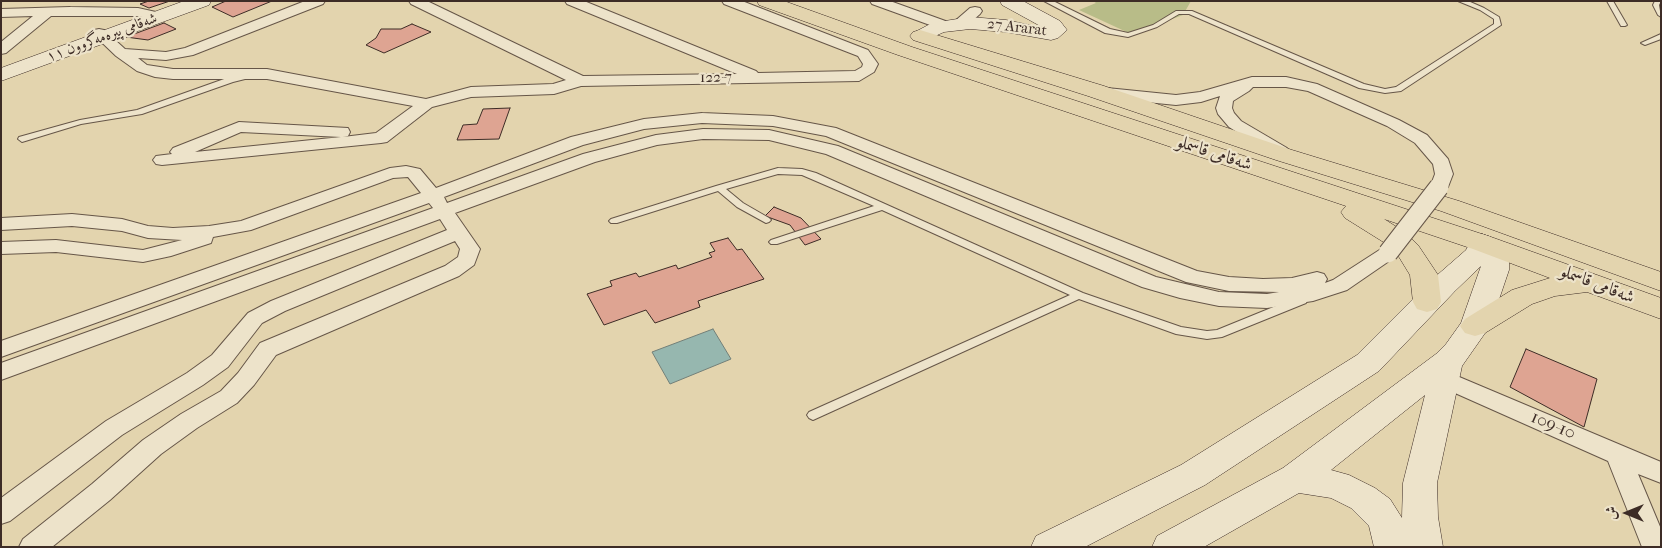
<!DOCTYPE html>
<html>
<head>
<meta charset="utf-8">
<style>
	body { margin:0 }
	#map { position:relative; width:1662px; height:548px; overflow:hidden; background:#e3d4ae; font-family:"IM FELL French Canon",Amiri,serif }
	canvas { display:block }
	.frame { position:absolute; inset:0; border:2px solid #3d2c26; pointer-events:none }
	.north { position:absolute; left:1602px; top:488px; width:50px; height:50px; -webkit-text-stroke:4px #ede3ca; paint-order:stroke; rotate:270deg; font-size:14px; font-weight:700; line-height:20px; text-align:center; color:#3d2c26 }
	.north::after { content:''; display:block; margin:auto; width:18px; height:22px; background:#3d2c26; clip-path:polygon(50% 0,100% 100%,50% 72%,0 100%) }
</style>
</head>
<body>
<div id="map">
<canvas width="1662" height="548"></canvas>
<div class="frame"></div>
<div class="north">ش</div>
</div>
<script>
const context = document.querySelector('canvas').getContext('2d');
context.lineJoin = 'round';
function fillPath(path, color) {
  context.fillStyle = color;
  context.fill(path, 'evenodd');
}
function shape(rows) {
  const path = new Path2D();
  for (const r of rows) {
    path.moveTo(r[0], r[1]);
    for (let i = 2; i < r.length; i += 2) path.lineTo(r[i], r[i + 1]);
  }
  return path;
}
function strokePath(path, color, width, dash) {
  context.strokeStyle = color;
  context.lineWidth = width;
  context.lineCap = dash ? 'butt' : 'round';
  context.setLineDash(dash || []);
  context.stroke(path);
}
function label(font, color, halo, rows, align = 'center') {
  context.font = font + ' "IM FELL French Canon",Amiri,serif';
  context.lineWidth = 4.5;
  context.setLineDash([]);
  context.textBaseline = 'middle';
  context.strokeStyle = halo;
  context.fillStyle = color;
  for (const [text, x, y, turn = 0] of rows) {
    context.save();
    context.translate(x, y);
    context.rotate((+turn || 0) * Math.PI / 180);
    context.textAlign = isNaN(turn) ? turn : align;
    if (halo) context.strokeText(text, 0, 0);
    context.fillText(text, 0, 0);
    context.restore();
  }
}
fillPath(shape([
	[1093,1,1191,1,1183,15,1131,34,1079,10,1096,3]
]), '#b8bc88');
const water = shape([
	[713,329,731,359,670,384,652,352,713,329]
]);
fillPath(water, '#96b7af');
strokePath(water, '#727f78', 1);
const building = shape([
	[149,1,170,1,149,8,140,4,149,1],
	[226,1,272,1,233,17,212,7,226,1],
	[164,23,176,29,148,40,126,37,164,23],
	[412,24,431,32,384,53,366,45,376,38,381,29,401,29,412,24],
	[510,108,499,139,457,140,463,125,477,124,483,109,510,108],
	[774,207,801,218,821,239,805,245,790,225,765,216,774,207],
	[728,238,737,250,742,249,764,279,698,301,700,307,655,323,646,310,604,325,587,294,612,286,610,281,636,273,639,277,676,265,678,269,712,257,709,253,715,251,710,243,728,238],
	[1526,349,1597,379,1584,427,1510,387,1526,349]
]);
fillPath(building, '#dea492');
strokePath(building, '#3d2c26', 1);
const lane = shape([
	[1044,1,1053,1,1110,29,1128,33,1153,25,1176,11,1192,11,1364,84,1385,89,1396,87,1494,24,1494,19,1480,10,1458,1,1468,1,1484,8,1499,17,1501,25,1401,91,1385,93,1359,88,1189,14,1179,14,1157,27,1128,37,1105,33,1044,1],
	[1607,1,1613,1,1627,25,1625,26,1621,26,1607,1],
	[1655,1,1661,1,1659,5,1661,17,1658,15,1653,5,1655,1],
	[1661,34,1661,39,1645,45,1641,43,1661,34],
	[246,74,250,76,249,78,233,82,142,114,81,124,22,142,18,139,19,137,80,120,137,110,227,78,246,74],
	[778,168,802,169,816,173,1083,293,1181,327,1207,331,1217,330,1298,297,1302,296,1307,300,1306,303,1222,337,1207,339,1176,334,1079,299,813,420,809,418,807,415,809,412,1070,295,882,210,777,244,771,244,769,242,771,240,874,206,802,175,778,174,726,189,743,203,769,218,771,220,769,222,766,223,737,207,718,191,617,223,611,223,609,221,611,219,716,186,778,168]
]);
const street = shape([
	[305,1,325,1,323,4,193,55,166,60,138,58,147,65,173,69,267,69,426,99,471,87,553,84,566,80,411,4,409,1,427,1,583,76,737,74,567,4,565,1,584,1,756,71,758,73,855,71,862,67,863,64,858,56,724,4,722,1,742,1,868,50,878,64,874,72,859,81,581,86,554,94,471,97,432,107,387,142,381,143,162,165,156,164,153,160,156,156,172,154,170,152,173,148,239,122,348,128,350,132,348,136,343,137,376,133,413,106,267,79,173,79,155,77,137,71,116,56,92,33,94,30,99,29,104,30,125,49,166,52,185,48,305,1],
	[241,132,341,137,195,152,241,132],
	[870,1,890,1,951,23,953,26,951,29,941,29,872,4,870,1],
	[70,7,138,8,156,12,158,15,151,19,138,16,51,16,6,53,1,54,1,42,33,16,1,17,1,9,70,7],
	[975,7,980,8,982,11,980,14,965,27,955,27,953,24,955,21,970,8,975,7],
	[1252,77,1286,77,1317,84,1399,120,1427,135,1448,159,1453,174,1448,187,1445,191,1439,192,1433,191,1430,187,1435,174,1433,164,1415,143,1387,126,1308,91,1286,87,1253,87,1249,91,1233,101,1232,108,1234,113,1241,121,1287,148,1290,152,1287,156,1281,157,1275,156,1229,127,1218,114,1216,108,1220,96,1201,102,1176,105,1107,98,1101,96,1099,93,1101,90,1107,88,1176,95,1200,92,1252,77],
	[702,113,773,116,836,128,1197,271,1229,277,1263,279,1292,278,1317,272,1324,274,1327,279,1325,283,1333,280,1381,249,1388,247,1395,249,1398,253,1395,257,1347,290,1313,301,1267,308,1219,306,1180,298,1142,287,826,154,769,140,703,139,657,145,595,162,455,213,480,249,474,265,459,276,276,355,254,385,237,403,197,428,161,454,110,500,52,547,19,547,23,539,92,484,143,440,181,414,221,391,238,373,260,343,445,266,458,257,460,249,455,241,285,311,262,323,228,367,203,385,122,435,10,521,1,524,1,498,106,421,187,373,212,355,248,313,271,301,447,230,440,219,1,380,1,363,433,208,429,203,1,357,1,341,421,193,408,177,393,178,251,230,213,237,211,243,171,256,143,262,56,252,1,254,1,242,56,240,143,250,182,240,148,238,122,231,72,226,1,230,1,218,72,214,122,219,148,226,173,228,209,226,241,221,390,168,406,166,420,169,436,188,571,137,644,119,702,113],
	[702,123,773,126,826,136,1186,282,1229,291,1279,292,1267,294,1219,292,1156,277,838,146,769,130,703,129,656,135,583,154,447,203,444,197,583,145,644,129,702,123],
	[1445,371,1661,462,1661,483,1638,474,1661,529,1661,547,1642,547,1608,461,1437,385,1434,379,1437,373,1445,371]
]);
const secondary = shape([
	[184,1,211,1,209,5,1,81,1,68,184,1],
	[1000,1,1023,1,1060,21,1067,30,1058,38,1051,40,1006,32,970,29,944,32,922,42,915,40,912,36,915,32,932,23,970,17,1006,20,1044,28,1002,5,1000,1],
	[1482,234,1491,237,1505,253,1509,259,1509,270,1490,326,1462,366,1437,483,1438,517,1443,547,1374,547,1369,526,1351,508,1331,498,1299,493,1204,547,1152,547,1157,536,1283,468,1436,354,1446,344,1461,323,1481,266,1455,291,1379,371,1205,485,1085,547,1031,547,1036,536,1181,465,1357,355,1435,277,1466,250,1473,237,1482,234],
	[1425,395,1403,483,1402,518,1390,499,1375,488,1349,475,1331,470,1425,395]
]);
const primary = shape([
	[757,1,784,1,912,47,1491,237,1661,298,1661,319,1587,292,1555,296,1532,304,1485,333,1475,336,1465,333,1460,326,1465,319,1512,290,1550,278,1473,249,1384,219,1403,231,1418,245,1438,275,1441,302,1437,309,1427,312,1417,309,1413,302,1410,275,1399,257,1385,243,1345,218,1341,212,1346,206,898,55,759,5,757,1],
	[920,30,1104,86,1292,150,1459,201,1661,272,1661,291,1441,211,1276,160,1088,96,913,40,910,36,913,32,920,30]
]);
strokePath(lane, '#665648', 2);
strokePath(street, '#665648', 2);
strokePath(secondary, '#3d2c26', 1);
strokePath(primary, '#3d2c26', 1);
fillPath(lane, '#ede3ca');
fillPath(street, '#ede3ca');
fillPath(secondary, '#ede3ca');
fillPath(primary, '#e3d4ae');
const streetBridge = shape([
	[1388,253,1439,187]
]);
strokePath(streetBridge, '#665648', 21, []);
strokePath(streetBridge, '#ede3ca', 19);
label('15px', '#3d2c26', '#ede3ca', [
	["27 Ararat",1017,28,7],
	["شەقامی پیرەمەگروون ١١",102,38,-20],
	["122-7",716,78,-1]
]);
label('18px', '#3d2c26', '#ede3ca', [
	["شەقامی قاسملو",1214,154,18],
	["شەقامی قاسملو",1597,285,21],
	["109-10",1553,426,23]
]);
</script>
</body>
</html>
